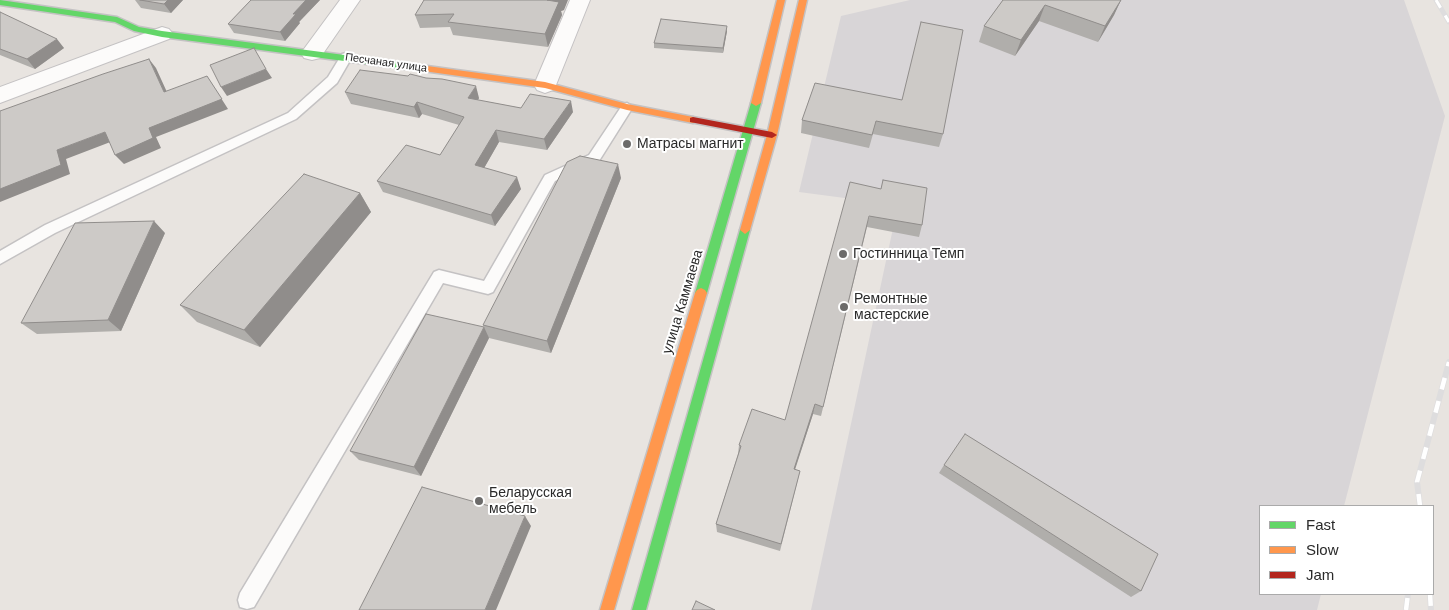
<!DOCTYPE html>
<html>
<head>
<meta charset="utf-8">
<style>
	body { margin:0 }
	#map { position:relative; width:1449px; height:610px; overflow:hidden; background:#e8e4e0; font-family:Helvetica,sans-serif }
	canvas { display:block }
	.legend { position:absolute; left:1259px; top:505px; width:175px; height:90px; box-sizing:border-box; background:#fff; border:1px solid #aaa; margin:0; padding:6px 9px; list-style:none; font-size:15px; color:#2a2a2a }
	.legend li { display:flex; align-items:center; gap:10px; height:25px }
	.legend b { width:25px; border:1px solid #aaa }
</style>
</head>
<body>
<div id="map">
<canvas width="1449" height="610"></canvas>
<ul class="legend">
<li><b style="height:6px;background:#63d668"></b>Fast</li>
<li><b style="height:6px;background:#ff974d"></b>Slow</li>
<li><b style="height:6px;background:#b3261e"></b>Jam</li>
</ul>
</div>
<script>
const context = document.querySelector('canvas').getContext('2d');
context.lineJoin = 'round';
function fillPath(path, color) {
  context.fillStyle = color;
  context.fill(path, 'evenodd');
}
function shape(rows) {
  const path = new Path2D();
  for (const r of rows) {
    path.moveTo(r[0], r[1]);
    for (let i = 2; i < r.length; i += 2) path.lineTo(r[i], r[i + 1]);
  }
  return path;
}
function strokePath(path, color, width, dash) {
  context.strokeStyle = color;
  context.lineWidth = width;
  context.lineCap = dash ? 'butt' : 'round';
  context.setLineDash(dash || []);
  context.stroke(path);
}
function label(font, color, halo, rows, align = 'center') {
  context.font = font + ' Helvetica,sans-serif';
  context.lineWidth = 4;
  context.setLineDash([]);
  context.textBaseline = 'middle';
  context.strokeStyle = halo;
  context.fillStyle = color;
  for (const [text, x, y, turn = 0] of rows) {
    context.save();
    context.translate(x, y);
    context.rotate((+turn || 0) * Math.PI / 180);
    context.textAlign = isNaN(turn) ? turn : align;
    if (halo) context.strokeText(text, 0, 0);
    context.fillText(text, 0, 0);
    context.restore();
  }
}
fillPath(shape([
	[910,0,1404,0,1445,116,1344,506,1260,506,1260,594,1321,594,1317,610,811,610,898,205,799,192,841,16]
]), '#d8d5d7');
const lane = shape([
	[346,53,352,57,337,83,296,119,55,233,0,264,0,251,45,225,288,113,328,77,342,54,346,53],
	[627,103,633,107,599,161,555,181,493,292,488,294,443,283,254,607,247,609,240,607,238,600,240,593,434,272,439,270,484,281,545,175,589,155,623,104,627,103]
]);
const street = shape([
	[340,0,360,0,320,58,312,60,304,58,301,53,340,0],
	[570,0,590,0,556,85,553,90,545,93,537,90,534,85,570,0],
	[162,27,169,29,173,34,169,39,0,103,0,87,162,27]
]);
const fast = shape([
	[0,0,117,17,139,27,162,31,405,63,409,66,405,69,162,37,134,31,115,22,0,5,0,0],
	[756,100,761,103,707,293,705,296,701,298,697,296,695,293,751,103,756,100],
	[745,226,750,230,646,610,632,610,740,230,745,226]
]);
const slow = shape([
	[777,0,785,0,761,103,756,106,751,103,777,0],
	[799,0,807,0,777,135,750,230,745,234,740,230,767,135,799,0],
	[405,63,545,82,627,104,693,117,698,120,693,123,627,110,545,88,402,68,401,66,405,63],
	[701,288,705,290,707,293,614,610,600,610,695,293,697,290,701,288]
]);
const jam = shape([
	[693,117,772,132,777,135,772,138,690,122,690,118,693,117]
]);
strokePath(lane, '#c4c2c3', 3);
strokePath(street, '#c4c2c3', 2);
strokePath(fast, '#c4c2c3', 3);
strokePath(slow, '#c4c2c3', 3);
strokePath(jam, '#c4c2c3', 3);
fillPath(lane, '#fcfbfa');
fillPath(street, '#fcfbfa');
fillPath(fast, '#63d668');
fillPath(slow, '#ff974d');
fillPath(jam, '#b3261e');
const railFar1 = shape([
	[1436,0,1449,22]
]);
const rail = shape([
	[1420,506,1417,482,1449,362],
	[1430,594,1431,610],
	[1406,610,1408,594]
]);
strokePath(railFar1, '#deddde', 5);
strokePath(rail, '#deddde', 6);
strokePath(railFar1, '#fff', 3, [9]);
strokePath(rail, '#fff', 4.5, [12]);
fillPath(shape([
	[135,0,183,0,171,13,141,8],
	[251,0,320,0,299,22,300,23,285,41,234,33,228,24],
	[1003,0,1121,0,1114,15,1098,42,1039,21,1015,56,979,42,984,26],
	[564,10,561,11,562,15,548,47,453,35,450,27,420,28,415,15],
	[0,12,64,48,35,69,0,55],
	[727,31,723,53,654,48,654,43],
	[815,83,943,134,939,147,873,134,869,148,801,133,802,120],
	[345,92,479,98,478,100,521,108,573,112,547,150,499,142,484,168,521,189,495,226,383,192,377,181,440,155,459,125,422,114,419,118,351,104],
	[621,178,551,353,489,338,421,476,359,460,350,451,484,327,483,325],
	[883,180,922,225,919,237,867,227,821,416,813,414,795,470,800,471,780,551,717,532,716,524,738,454,739,445,785,420,881,189],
	[360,193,371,212,260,347,197,322,180,305],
	[165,233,121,331,37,334,21,323],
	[944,465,1141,591,1131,597,939,473]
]), '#b0aeab');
fillPath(shape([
	[168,0,183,0,171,13,164,4],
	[306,0,320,0,299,22,300,23,285,41,280,32,293,14],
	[549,0,568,0,564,10,561,11,562,15,548,47,545,34],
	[1121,0,1114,15,1098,42,1105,26],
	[1045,5,1039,21,1015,56,1021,40],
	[727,26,727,31,723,53,723,48],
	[57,39,64,48,35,69,27,59],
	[149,59,156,68,171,101,164,92],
	[266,69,272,78,227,96,221,87],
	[207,76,228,109,156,137,161,148,124,164,115,155],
	[476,86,479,98,472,110,468,98],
	[571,101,573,112,547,150,544,139],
	[417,102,422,114,419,118,414,107],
	[496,130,499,142,479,177,475,165],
	[105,132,113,141,66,159,70,174,0,202,0,189,57,150],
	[618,164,621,178,551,353,547,341],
	[517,177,521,189,495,226,491,215],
	[360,193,371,212,260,347,244,330],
	[154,221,165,233,121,331,108,320],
	[484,327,489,338,421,476,414,467],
	[815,404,813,414,792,478,794,469],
	[525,516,531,526,496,610,485,610]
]), '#908d8b');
const building = shape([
	[140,0,168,0,164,4,140,0],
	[251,0,306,0,293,14,296,14,280,32,228,24,251,0],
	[424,0,549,0,547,0,559,2,545,34,448,22,454,14,415,15,424,0],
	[1003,0,1121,0,1105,26,1045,5,1021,40,984,26,1003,0],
	[0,12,57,39,27,59,0,49,0,12],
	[661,19,727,26,723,48,654,43,661,19],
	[921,22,963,30,943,134,876,121,872,135,802,120,815,83,902,100,921,22],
	[254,48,266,69,221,87,210,65,254,48],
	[149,59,164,92,207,76,222,99,149,128,153,138,115,155,105,132,57,150,61,165,0,189,0,111,103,74,149,59],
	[360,70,408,76,410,74,426,78,442,79,476,86,468,98,521,108,530,94,571,101,544,139,496,130,475,165,517,177,491,215,377,181,406,145,440,155,464,117,417,102,414,107,345,92,360,70],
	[580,156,618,164,547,341,483,325,567,162,580,156],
	[304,174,360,193,244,330,180,305,304,174],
	[883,180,927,188,922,225,869,216,823,407,815,404,794,469,800,471,781,544,716,524,741,446,739,445,752,409,785,420,850,182,881,189,883,180],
	[154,221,108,320,21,323,75,223,154,221],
	[426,314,484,327,414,467,350,451,426,314],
	[965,434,1158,554,1141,591,944,465,965,434],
	[422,487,525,516,485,610,359,610,422,487],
	[696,601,715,610,692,610,696,601]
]);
fillPath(building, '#cdcac7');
strokePath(building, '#908d8b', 1);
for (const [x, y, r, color] of [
	[627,144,5,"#6c6b6a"],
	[843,254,5,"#6c6b6a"],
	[844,307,5,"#6c6b6a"],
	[479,501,5,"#6c6b6a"]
]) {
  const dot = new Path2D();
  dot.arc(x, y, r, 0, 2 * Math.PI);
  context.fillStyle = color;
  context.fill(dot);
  strokePath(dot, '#fff', 2);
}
label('11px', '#2a2a2a', '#fff', [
	["Песчаная улица",386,63,8]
]);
label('14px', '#2a2a2a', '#fff', [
	["Матрасы магнит",637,144],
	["Гостинница Темп",853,254],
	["Ремонтные",854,299],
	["мастерские",854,315],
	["Беларусская",489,493],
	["мебель",489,509]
], 'left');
label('14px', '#2a2a2a', '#fff', [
	["улица Каммаева",683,302,-73]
]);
</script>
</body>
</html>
